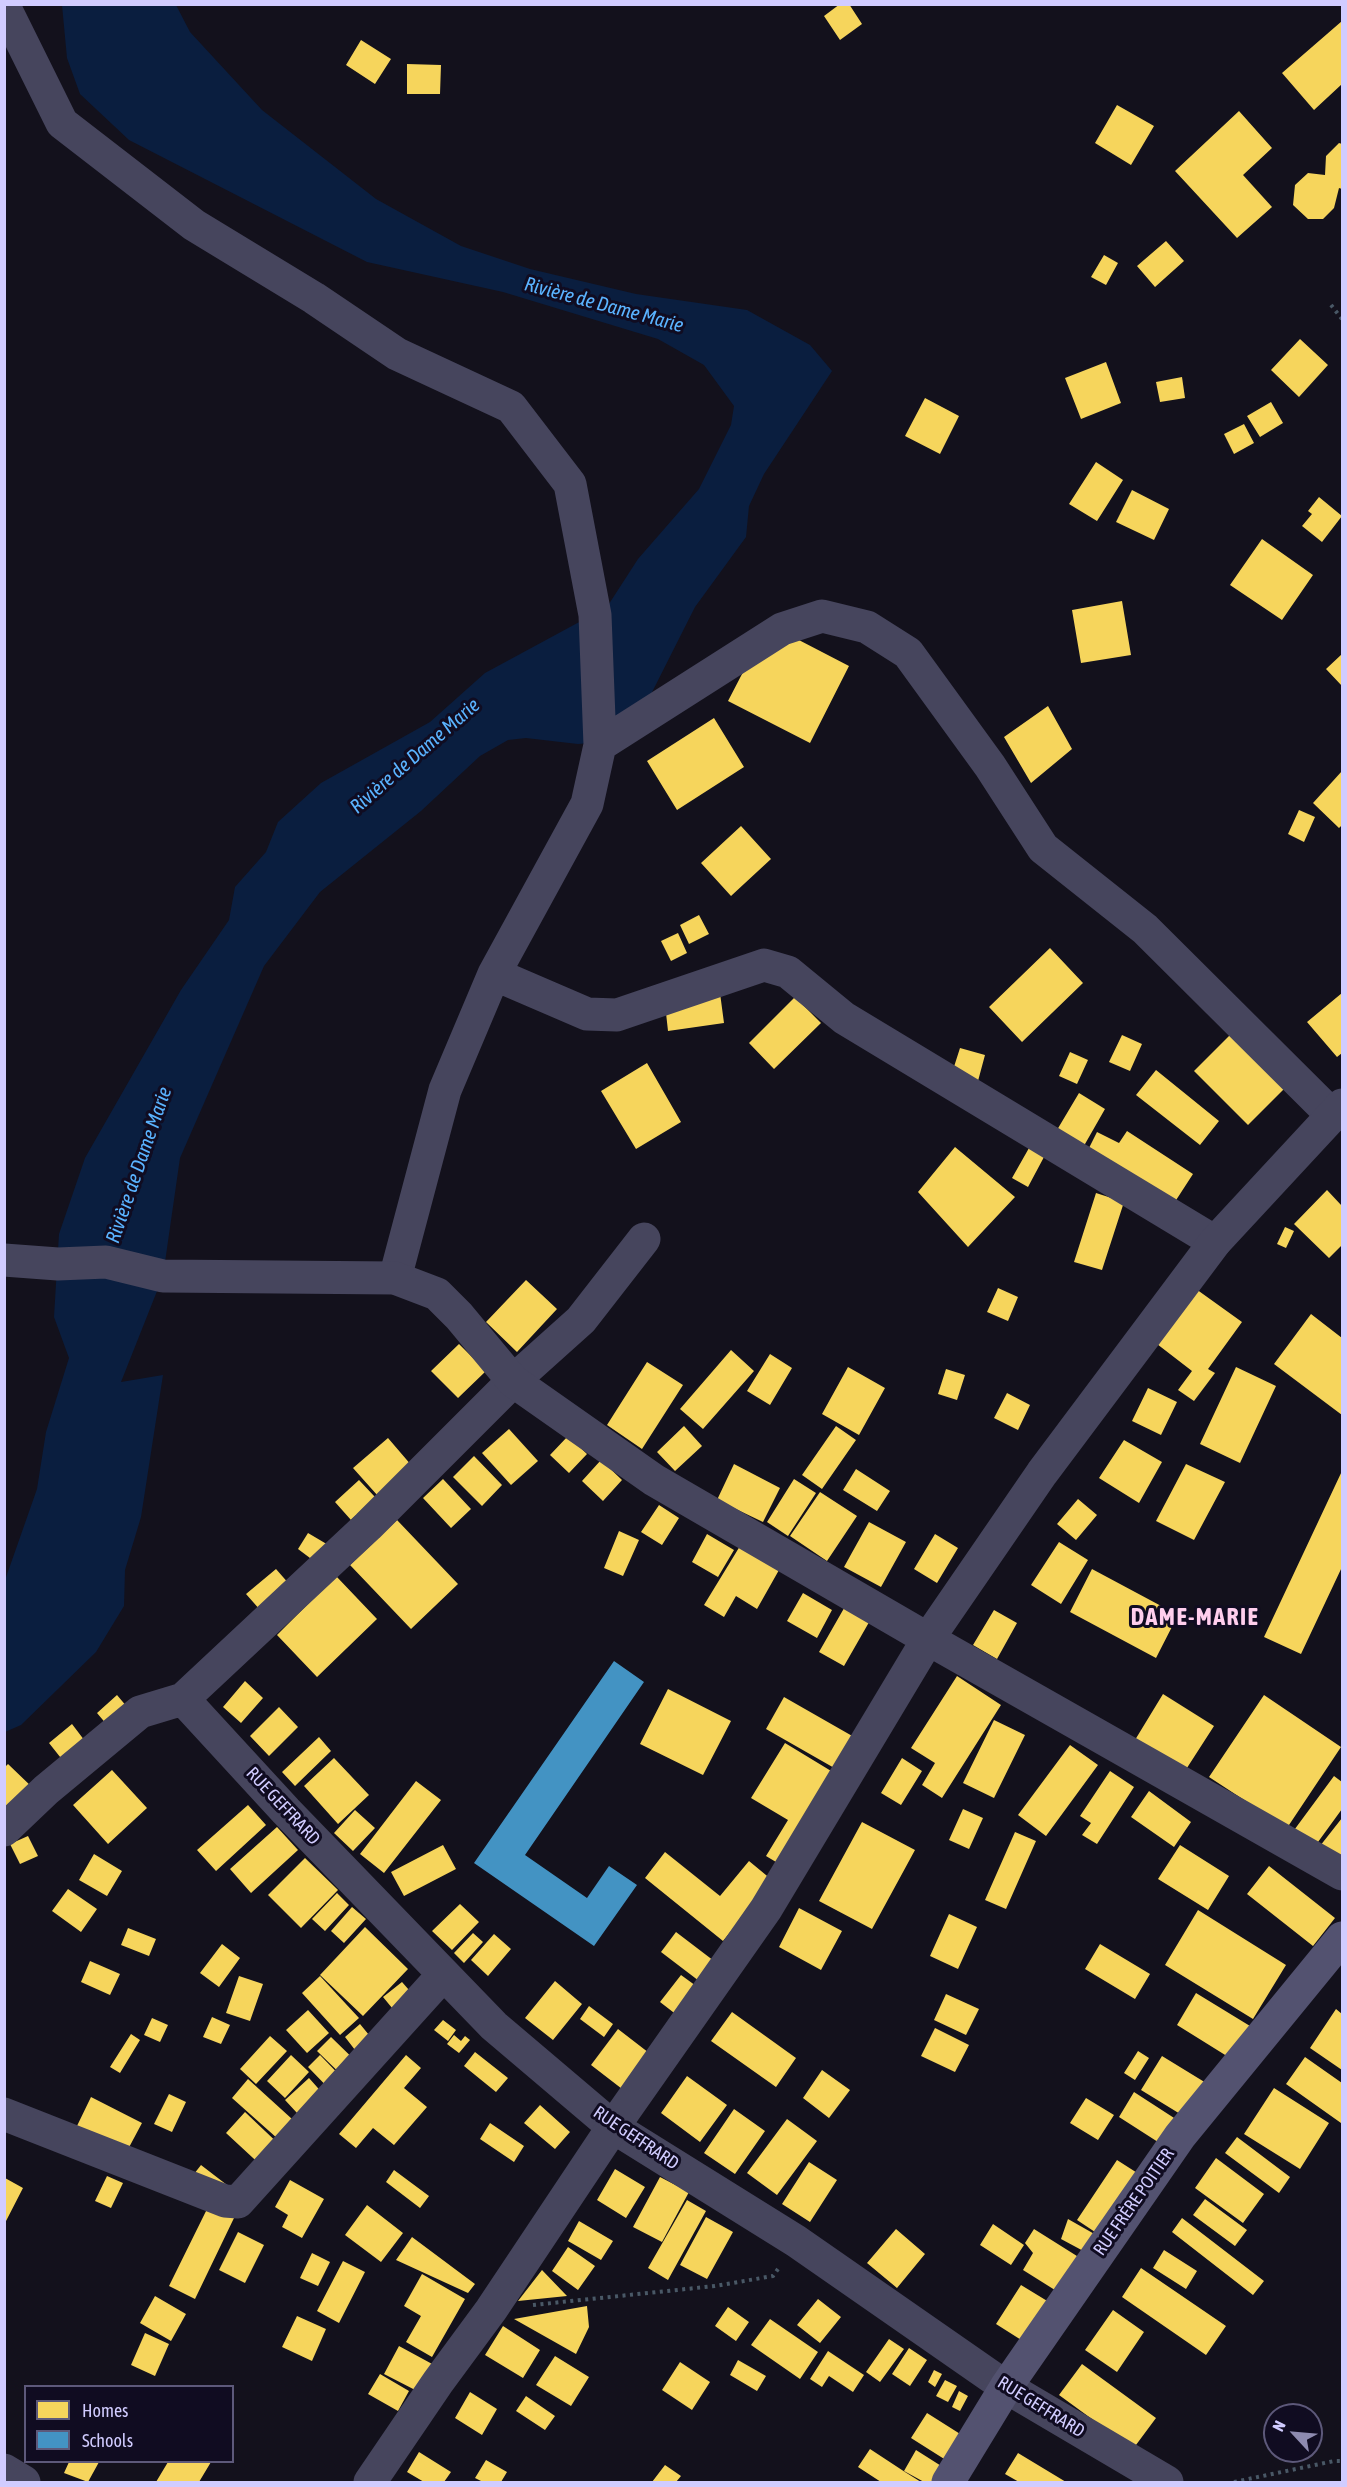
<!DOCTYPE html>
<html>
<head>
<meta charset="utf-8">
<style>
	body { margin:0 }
	#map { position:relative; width:1347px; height:2487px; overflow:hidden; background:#13111c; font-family:"Asap Condensed",sans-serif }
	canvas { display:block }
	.frame { position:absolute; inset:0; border:6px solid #d1ccff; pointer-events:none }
	.legend { position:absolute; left:24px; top:2385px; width:210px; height:78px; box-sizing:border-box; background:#100c21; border:2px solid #5d597a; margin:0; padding:8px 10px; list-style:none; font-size:18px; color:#d1ccff }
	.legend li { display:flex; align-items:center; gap:12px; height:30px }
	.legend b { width:30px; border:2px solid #5d597a }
	.north { position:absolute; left:1263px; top:2403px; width:60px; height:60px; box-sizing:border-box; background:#100c21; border:2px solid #5d597a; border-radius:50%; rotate:296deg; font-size:16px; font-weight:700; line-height:24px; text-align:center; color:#d1ccff }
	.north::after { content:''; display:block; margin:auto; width:21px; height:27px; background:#8e8bb0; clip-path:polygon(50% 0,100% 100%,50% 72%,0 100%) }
</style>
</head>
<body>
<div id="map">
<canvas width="1347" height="2487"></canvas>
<div class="frame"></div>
<ul class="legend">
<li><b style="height:16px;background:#f6d55c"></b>Homes</li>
<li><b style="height:16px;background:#4393c3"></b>Schools</li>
</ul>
<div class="north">N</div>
</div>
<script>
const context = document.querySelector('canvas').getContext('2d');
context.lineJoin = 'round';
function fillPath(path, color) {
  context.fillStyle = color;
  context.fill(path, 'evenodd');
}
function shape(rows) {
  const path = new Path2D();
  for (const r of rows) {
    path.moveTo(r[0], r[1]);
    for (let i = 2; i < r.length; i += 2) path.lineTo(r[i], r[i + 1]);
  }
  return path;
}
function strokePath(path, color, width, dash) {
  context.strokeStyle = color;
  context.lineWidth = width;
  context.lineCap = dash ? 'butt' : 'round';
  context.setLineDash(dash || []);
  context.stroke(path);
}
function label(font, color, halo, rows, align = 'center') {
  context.font = font + ' "Asap Condensed",sans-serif';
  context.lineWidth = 6;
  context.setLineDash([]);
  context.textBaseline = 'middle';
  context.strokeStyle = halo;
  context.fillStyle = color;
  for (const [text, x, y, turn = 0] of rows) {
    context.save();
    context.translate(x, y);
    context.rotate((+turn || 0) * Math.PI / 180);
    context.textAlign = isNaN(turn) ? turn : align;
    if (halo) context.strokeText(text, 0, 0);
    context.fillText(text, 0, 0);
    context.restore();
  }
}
fillPath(shape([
	[62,5,176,5,190,32,262,110,376,199,461,246,530,269,636,294,747,310,810,345,832,371,764,474,749,506,746,537,695,607,638,720,613,741,578,744,526,738,508,740,480,756,421,811,320,892,264,966,180,1158,163,1276,121,1382,163,1375,141,1517,125,1570,124,1606,96,1652,21,1725,5,1732,4,1583,37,1489,46,1432,69,1358,54,1317,59,1234,85,1158,181,990,229,920,235,887,266,852,278,822,321,783,430,722,485,673,607,607,638,559,699,489,731,425,734,406,704,365,658,339,503,292,367,262,129,140,80,94,67,58]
]), '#0a1e3f');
fillPath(shape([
	[840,4,849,4,862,24,840,40,824,16],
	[1342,21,1342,84,1314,110,1282,73],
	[361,40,391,59,375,84,346,65],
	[407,64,441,65,440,94,407,94],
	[1117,105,1154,126,1131,165,1095,143],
	[1239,111,1272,148,1243,175,1272,207,1237,238,1175,171],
	[1339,143,1342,144,1342,189,1339,188,1334,208,1323,219,1308,219,1293,205,1295,185,1308,173,1325,175,1326,156],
	[1166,241,1184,261,1155,287,1137,266],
	[1104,255,1118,263,1106,285,1091,277],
	[1300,339,1328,365,1299,397,1271,370],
	[1106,362,1121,403,1081,419,1065,378],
	[1182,377,1185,398,1160,402,1156,382],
	[925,398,959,416,940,454,905,436],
	[1271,402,1283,423,1260,437,1247,416],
	[1244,424,1254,443,1234,454,1224,434],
	[1096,462,1123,480,1097,521,1069,504],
	[1132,490,1169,509,1154,540,1116,522],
	[1319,497,1342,516,1322,542,1302,526,1312,514,1308,511],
	[1262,539,1313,575,1282,620,1230,585],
	[1122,601,1131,655,1081,663,1072,610],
	[768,624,849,666,810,743,728,701],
	[1342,654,1342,686,1326,669],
	[1048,706,1072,749,1031,783,1004,737],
	[714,718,744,767,677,810,647,761],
	[1342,771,1342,825,1339,828,1313,803],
	[1299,810,1315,817,1304,842,1288,834],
	[741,826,771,859,731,896,701,863],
	[699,915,709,934,689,944,680,925],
	[678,933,687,953,671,961,661,941],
	[1050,948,1083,983,1022,1042,989,1007],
	[718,978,724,1023,668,1031,663,986],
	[1342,993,1342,1053,1337,1057,1307,1022],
	[795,997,821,1023,774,1069,749,1043],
	[1236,1029,1290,1083,1248,1125,1194,1071],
	[1122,1035,1142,1044,1130,1071,1109,1062],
	[960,1048,985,1055,978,1081,952,1073],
	[1070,1052,1088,1060,1077,1084,1059,1076],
	[647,1063,681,1122,636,1149,601,1091],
	[1156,1070,1219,1121,1200,1145,1136,1095],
	[1079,1093,1105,1109,1081,1151,1054,1135],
	[1127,1131,1193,1174,1169,1211,1087,1152,1097,1132,1119,1143],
	[955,1147,1015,1197,968,1247,918,1192],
	[1029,1148,1044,1157,1028,1187,1012,1178],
	[1327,1190,1342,1206,1342,1245,1329,1258,1294,1224],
	[1096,1193,1124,1202,1102,1270,1074,1262],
	[1285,1227,1294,1231,1286,1248,1277,1244],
	[526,1280,557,1309,517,1352,486,1322],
	[998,1288,1018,1297,1008,1321,987,1312],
	[1196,1289,1242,1322,1208,1369,1215,1373,1194,1401,1178,1390,1192,1371,1157,1344],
	[1311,1314,1342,1338,1342,1415,1274,1364],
	[459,1344,486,1371,458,1398,431,1371],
	[731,1350,754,1371,703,1429,680,1409],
	[770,1354,792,1368,770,1405,747,1391],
	[647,1362,683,1385,642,1449,607,1425],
	[848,1367,885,1388,859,1435,822,1414],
	[1236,1367,1276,1386,1240,1463,1200,1444],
	[946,1369,965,1375,957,1400,938,1394],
	[1148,1388,1177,1402,1161,1435,1132,1421],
	[1007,1393,1030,1405,1018,1430,994,1418],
	[684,1426,702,1446,675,1471,657,1452],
	[836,1426,856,1440,822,1489,802,1475],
	[509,1429,538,1461,511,1485,482,1453],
	[568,1436,587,1454,569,1473,550,1455],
	[388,1438,412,1466,378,1496,353,1468],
	[1124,1440,1162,1462,1139,1503,1099,1478],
	[474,1456,502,1485,482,1506,453,1477],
	[601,1460,622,1480,603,1501,582,1481],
	[734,1464,780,1488,763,1522,717,1500],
	[1186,1464,1225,1482,1194,1540,1156,1521],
	[856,1469,890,1491,877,1511,843,1490],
	[1342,1471,1342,1567,1301,1654,1264,1637],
	[443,1479,471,1509,451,1528,423,1498],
	[794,1479,816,1493,788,1536,767,1522],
	[359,1480,375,1497,351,1520,335,1502],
	[820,1492,857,1516,827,1561,790,1536],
	[1078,1499,1097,1515,1076,1540,1057,1524],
	[659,1505,679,1518,662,1545,641,1532],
	[397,1520,458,1584,411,1629,350,1565],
	[869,1522,906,1542,881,1587,844,1567],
	[619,1531,639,1540,623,1576,604,1568],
	[308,1533,330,1546,318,1564,298,1549],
	[707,1534,734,1550,718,1577,692,1562],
	[935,1534,958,1548,937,1583,914,1569],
	[1059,1542,1088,1560,1061,1604,1031,1585],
	[740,1546,779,1570,757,1609,736,1596,724,1617,704,1605],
	[276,1569,290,1585,261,1611,246,1594],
	[1092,1569,1178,1615,1156,1658,1070,1612],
	[336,1576,377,1619,317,1677,277,1635],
	[803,1593,832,1610,817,1638,787,1621],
	[847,1603,872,1617,844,1666,819,1652],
	[994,1610,1017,1623,997,1659,973,1645],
	[957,1676,1001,1705,942,1798,922,1785,935,1763,911,1748],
	[245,1681,263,1698,241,1723,223,1707],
	[668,1689,731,1721,703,1775,640,1744],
	[1163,1694,1214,1726,1185,1771,1135,1740],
	[117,1695,133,1714,113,1732,97,1713],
	[1264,1695,1341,1747,1287,1828,1209,1777],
	[784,1697,861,1741,843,1773,766,1729],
	[279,1707,298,1727,269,1756,250,1736],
	[994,1720,1025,1735,994,1798,963,1783],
	[72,1724,91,1749,68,1767,49,1743],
	[319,1737,331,1751,295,1786,282,1772],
	[785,1743,841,1777,786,1868,766,1856,788,1820,751,1798],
	[1070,1745,1098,1765,1046,1836,1018,1815],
	[334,1758,369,1795,338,1824,304,1786],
	[902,1758,922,1771,901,1805,881,1793],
	[8,1764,33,1788,4,1815,4,1768],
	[112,1770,147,1808,108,1844,73,1805],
	[1110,1771,1134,1787,1097,1844,1082,1835,1091,1823,1080,1816],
	[1334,1776,1342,1782,1342,1809,1310,1853,1289,1837],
	[416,1781,441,1800,384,1873,360,1854],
	[1149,1791,1191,1822,1174,1847,1131,1817],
	[248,1805,266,1825,216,1871,197,1850],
	[963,1809,983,1818,969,1849,949,1840],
	[355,1810,375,1828,353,1851,334,1833],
	[1342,1818,1342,1858,1320,1846],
	[862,1822,915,1850,872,1929,819,1901],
	[277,1827,298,1850,251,1893,230,1869],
	[1015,1832,1036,1841,1006,1909,985,1900],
	[28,1836,38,1856,20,1864,10,1844],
	[443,1845,456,1869,404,1896,391,1872],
	[1180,1845,1229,1876,1208,1910,1158,1879],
	[665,1852,720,1896,749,1861,772,1880,723,1941,645,1878],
	[94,1854,122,1871,107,1896,79,1880],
	[305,1858,338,1890,301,1928,268,1895],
	[1269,1866,1335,1918,1313,1946,1247,1894],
	[68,1889,97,1909,81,1932,52,1911],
	[337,1893,349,1905,325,1931,312,1919],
	[460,1904,479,1922,452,1950,432,1931],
	[352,1907,366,1919,344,1943,331,1931],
	[799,1908,842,1931,821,1970,779,1947],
	[1198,1910,1286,1965,1253,2019,1165,1965],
	[949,1914,977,1927,958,1969,930,1956],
	[365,1927,408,1969,363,2016,320,1975],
	[128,1928,156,1939,149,1956,121,1945],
	[676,1932,718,1964,703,1984,661,1952],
	[473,1933,483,1942,464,1963,454,1953],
	[494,1934,511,1949,488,1976,471,1960],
	[222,1944,240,1958,219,1987,200,1973],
	[1100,1944,1150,1974,1135,1999,1085,1969],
	[90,1961,120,1974,110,1995,81,1982],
	[681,1975,703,1991,682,2019,660,2002],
	[239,1976,263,1984,250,2021,226,2013],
	[320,1976,359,2018,340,2035,302,1993],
	[555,1981,582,2004,553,2040,525,2018],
	[402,1982,416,1998,397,2014,383,1997],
	[1196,1993,1250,2026,1230,2058,1177,2025],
	[946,1994,979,2009,966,2035,934,2020],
	[589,2006,613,2024,604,2037,580,2019],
	[1336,2009,1342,2014,1342,2070,1310,2048],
	[308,2010,329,2033,307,2053,286,2030],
	[732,2012,796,2058,776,2087,711,2041],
	[212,2017,230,2025,221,2044,203,2037],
	[152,2018,168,2025,160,2042,144,2035],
	[443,2020,456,2030,448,2041,434,2030],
	[360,2024,378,2046,362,2059,345,2037],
	[935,2028,969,2045,955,2072,921,2056],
	[618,2029,653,2056,626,2092,591,2065],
	[131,2034,140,2040,120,2073,110,2067],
	[454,2035,461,2041,465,2036,470,2040,459,2053,447,2044],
	[270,2036,287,2051,256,2084,240,2069],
	[331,2037,368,2073,354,2087,317,2051],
	[1138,2051,1149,2058,1135,2080,1124,2073],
	[475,2052,508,2078,496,2092,464,2066],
	[291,2055,309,2072,285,2098,267,2081],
	[320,2055,353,2089,341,2101,308,2067],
	[406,2055,421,2068,404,2088,427,2107,394,2145,373,2128,356,2148,339,2134],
	[1162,2056,1211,2086,1190,2120,1141,2090],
	[1305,2057,1342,2083,1341,2123,1286,2084],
	[822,2070,850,2090,829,2118,803,2098],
	[687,2076,727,2105,700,2142,661,2113],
	[309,2078,333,2105,310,2127,285,2100],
	[248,2079,303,2129,287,2147,232,2098],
	[1274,2088,1329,2123,1300,2169,1244,2134],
	[1134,2092,1188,2127,1172,2151,1119,2117],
	[169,2094,186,2102,172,2132,154,2124],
	[91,2097,142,2123,126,2153,76,2128],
	[1086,2098,1114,2115,1098,2140,1070,2123],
	[540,2105,570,2132,555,2149,524,2123],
	[734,2109,765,2131,735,2174,704,2153],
	[245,2112,285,2150,266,2170,226,2133],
	[787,2119,817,2141,777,2195,747,2173],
	[490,2123,524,2146,514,2162,480,2139],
	[1237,2137,1290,2177,1279,2193,1225,2153],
	[1216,2158,1264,2194,1243,2223,1195,2188],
	[1117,2160,1156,2185,1116,2246,1077,2220],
	[809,2162,837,2180,810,2222,782,2204],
	[201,2165,227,2185,187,2183],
	[615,2169,645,2187,626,2218,597,2200],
	[394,2170,429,2196,420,2208,386,2182],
	[107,2176,123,2183,111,2208,95,2201],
	[660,2177,689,2192,662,2242,633,2227],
	[5,2178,23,2188,5,2223],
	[290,2180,324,2199,302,2238,282,2227,288,2215,275,2207],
	[1205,2199,1247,2230,1235,2246,1193,2215],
	[687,2200,706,2211,668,2280,648,2268],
	[209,2205,234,2218,195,2299,169,2286],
	[367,2205,403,2233,381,2262,345,2235],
	[706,2217,733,2232,707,2279,680,2265],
	[1182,2218,1264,2281,1253,2295,1172,2232],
	[1068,2219,1112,2244,1102,2261,1061,2239],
	[579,2221,613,2241,601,2260,568,2241],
	[993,2224,1024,2245,1011,2265,980,2245],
	[896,2229,925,2254,897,2288,867,2263],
	[1034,2229,1096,2268,1074,2302,1023,2270,1033,2253,1025,2243],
	[238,2232,264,2245,245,2283,219,2270],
	[412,2237,475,2284,468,2293,396,2260],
	[568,2247,595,2266,578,2290,552,2271],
	[1164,2250,1197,2271,1186,2289,1153,2268],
	[312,2253,330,2262,318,2286,300,2278],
	[343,2261,365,2272,339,2323,317,2311],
	[1141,2268,1226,2326,1206,2355,1122,2297],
	[542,2270,567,2296,518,2301],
	[422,2274,465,2299,432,2357,406,2342,421,2316,404,2306],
	[1021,2285,1062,2310,1037,2350,996,2324],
	[155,2296,186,2314,171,2341,140,2323],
	[818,2299,841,2317,820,2343,797,2325],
	[587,2306,589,2327,576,2354,514,2319],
	[728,2307,749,2322,736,2341,715,2326],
	[1113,2310,1144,2332,1117,2372,1085,2350],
	[297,2316,326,2329,312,2361,282,2347],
	[770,2319,818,2352,800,2379,751,2345],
	[503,2326,540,2350,523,2378,485,2355],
	[145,2333,169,2344,155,2376,131,2365],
	[889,2339,904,2349,880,2382,866,2372],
	[399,2346,434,2365,419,2392,384,2374],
	[909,2348,927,2360,910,2386,892,2374],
	[828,2351,864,2375,853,2392,829,2376,822,2387,810,2379],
	[555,2356,589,2377,571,2406,536,2385],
	[738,2360,766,2376,757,2391,730,2375],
	[680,2362,710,2382,692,2410,662,2390],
	[1082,2364,1156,2418,1133,2449,1059,2395],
	[934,2370,942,2374,935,2387,928,2382],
	[380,2374,409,2391,398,2411,368,2394],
	[945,2380,957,2386,948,2402,936,2396],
	[959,2391,968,2396,960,2411,952,2407],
	[470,2392,497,2409,482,2435,455,2418],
	[526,2396,555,2416,545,2430,516,2411],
	[927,2413,976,2444,960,2469,911,2438],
	[870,2449,905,2472,921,2482,881,2482,858,2467],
	[916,2450,957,2476,953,2482,924,2482,904,2471],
	[419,2452,451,2472,444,2482,424,2482,407,2472],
	[1018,2453,1066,2482,1019,2482,1005,2474],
	[486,2460,507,2472,501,2482,483,2482,475,2478],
	[69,2462,99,2462,88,2482,64,2473],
	[168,2462,211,2462,199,2482,156,2482],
	[665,2465,681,2476,676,2482,652,2482]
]), '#f6d55c');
fillPath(shape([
	[614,1661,644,1682,525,1855,587,1898,609,1866,637,1885,594,1946,474,1863]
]), '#4393c3');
strokePath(shape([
	[1331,305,1342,319],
	[533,2305,715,2286,773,2276,778,2269],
	[1234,2482,1334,2461,1342,2461]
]), '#495866', 4, [3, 4.5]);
strokePath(shape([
	[4,6,62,123,194,225,314,298,397,354,511,407,570,484,595,615,600,745,587,804,494,974,445,1090,395,1278],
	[600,745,782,629,822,616,867,627,908,653,990,766,1043,848,1145,929,1333,1116],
	[494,974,587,1014,617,1015,764,965,788,972,844,1018,1215,1242],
	[183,1699,286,1811,494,2026,613,2127,796,2241,1006,2387,1167,2482],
	[4,1830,46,1790,140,1712,183,1699,368,1526,513,1381,581,1320,644,1239],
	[4,2114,225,2201,238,2202,443,1975],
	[4,2470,24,2482]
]), '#46455d', 33);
strokePath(shape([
	[4,1260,58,1264,106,1262,163,1276,395,1278,437,1294,459,1316,513,1381,654,1480,928,1639,1342,1874],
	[370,2482,438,2382,491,2310,613,2127,766,1909,928,1639,1042,1473,1215,1242,1342,1105]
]), '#46455d', 33);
strokePath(shape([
	[948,2482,1006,2387,1180,2136,1342,1938]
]), '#535270', 33);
label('18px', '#d1ccff', '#100c21', [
	["RUE GEFFRARD",283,1806,47],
	["RUE GEFFRARD",636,2138,34],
	["RUE FRÈRE POITIER",1134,2202,-55],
	["RUE GEFFRARD",1041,2407,32]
]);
label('italic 20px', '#5ab3ff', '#100c21', [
	["Rivière de Dame Marie",604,305,15],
	["Rivière de Dame Marie",415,756,-41],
	["Rivière de Dame Marie",139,1165,-71]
]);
context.letterSpacing = '1.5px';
label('bold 24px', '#ffceed', '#100c21', [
	["DAME-MARIE",1195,1617]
]);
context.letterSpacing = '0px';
</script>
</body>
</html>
